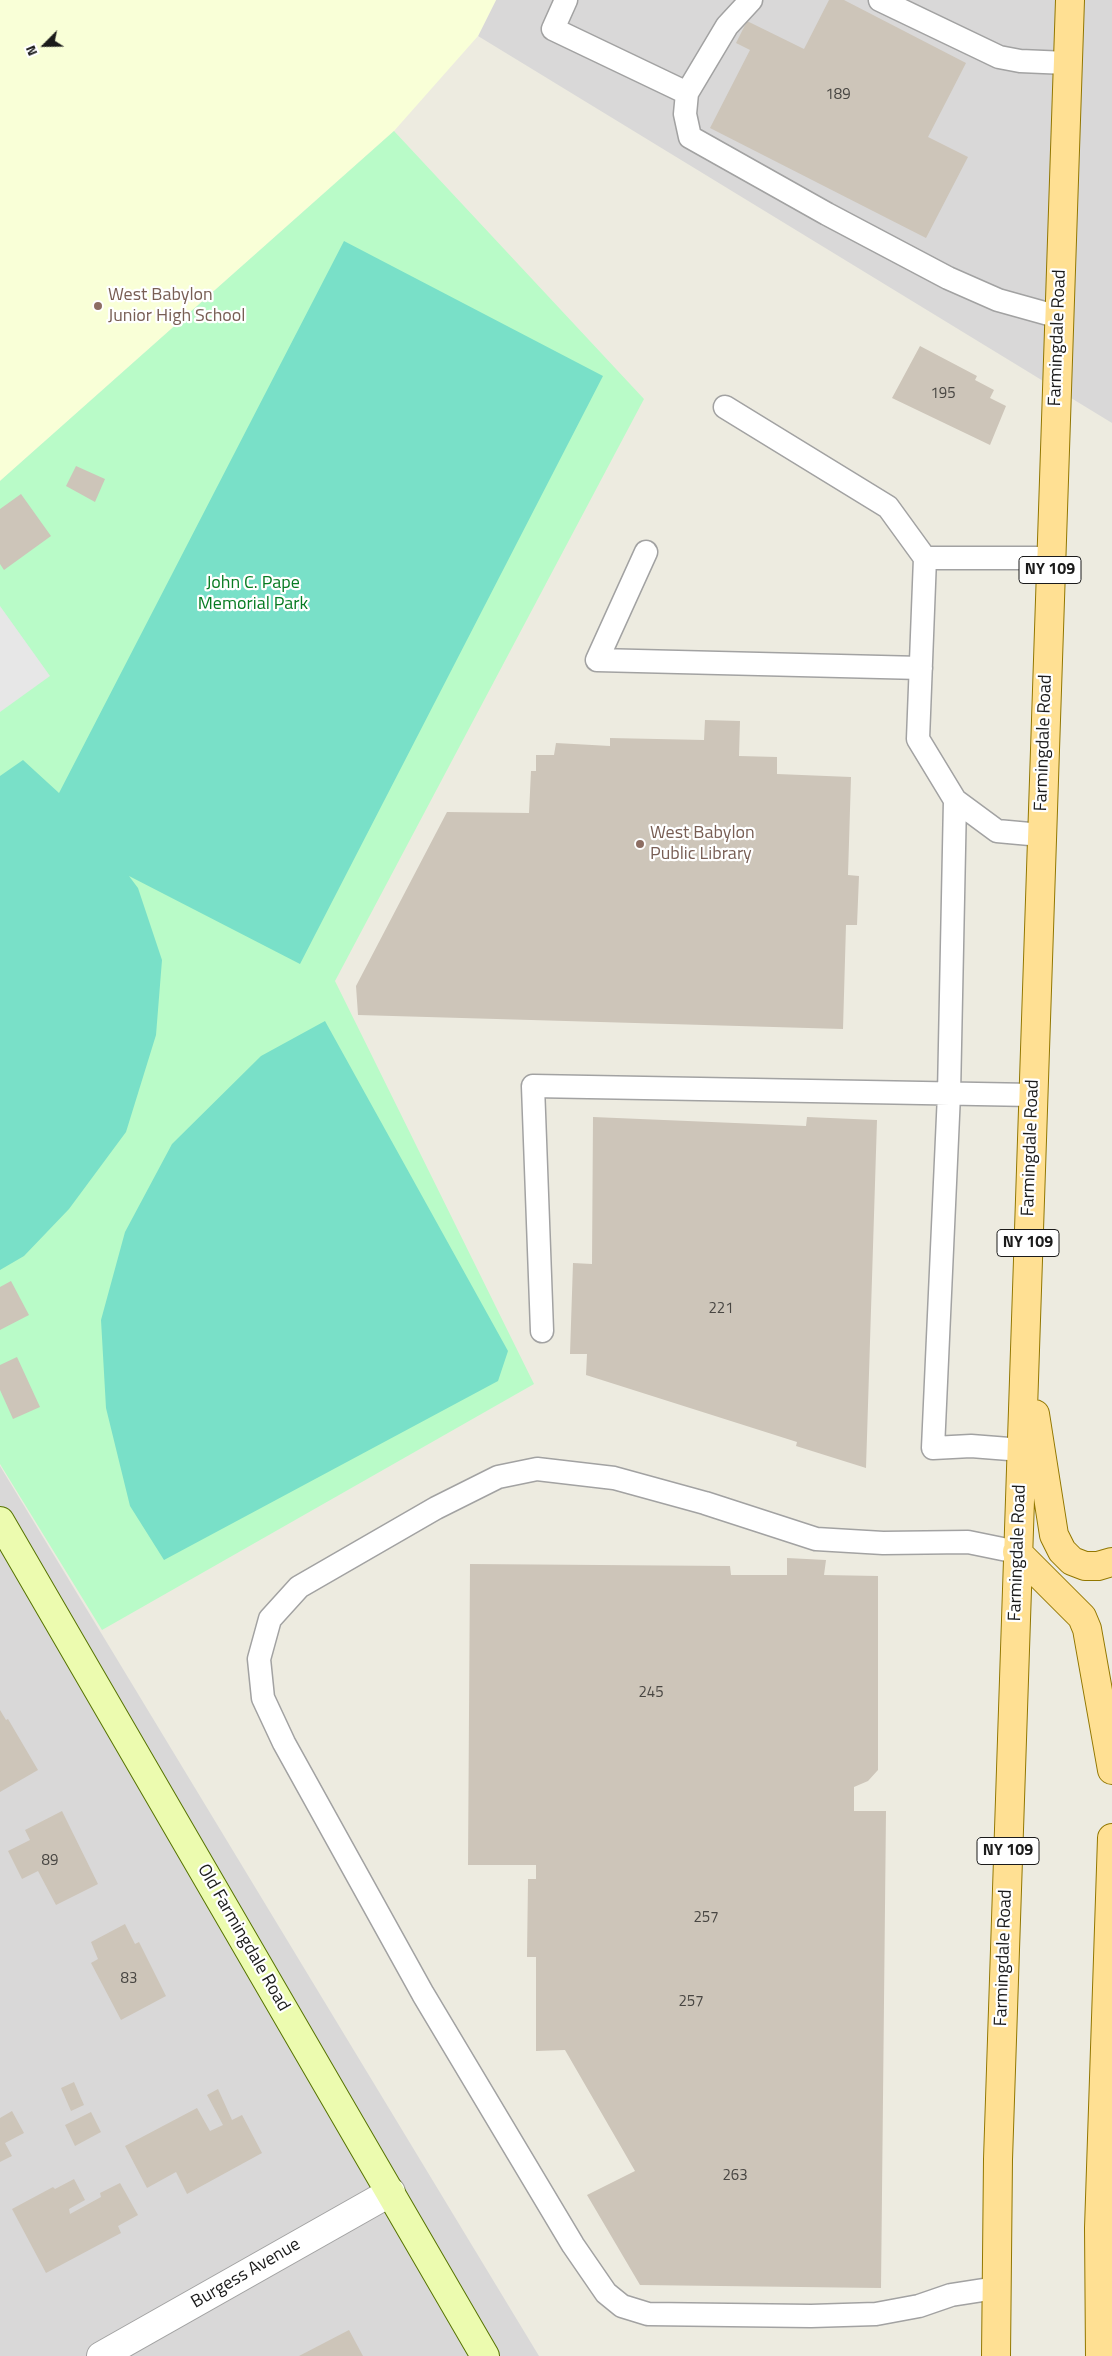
<!DOCTYPE html>
<html>
<head>
<meta charset="utf-8">
<style>
	body { margin:0 }
	#map { position:relative; width:1112px; height:2356px; overflow:hidden; background:#edebe0; font-family:"Titillium Web",sans-serif }
	canvas { display:block }
	.north { position:absolute; left:20px; top:20px; width:50px; height:50px; -webkit-text-stroke:4px #fff; paint-order:stroke; rotate:247deg; font-size:14px; font-weight:700; line-height:20px; text-align:center; color:#1b1b1b }
	.north::after { content:''; display:block; margin:auto; width:18px; height:22px; background:#1b1b1b; clip-path:polygon(50% 0,100% 100%,50% 72%,0 100%) }
</style>
</head>
<body>
<div id="map">
<canvas width="1112" height="2356"></canvas>
<div class="north">N</div>
</div>
<script>
const context = document.querySelector('canvas').getContext('2d');
context.lineJoin = 'round';
function fillPath(path, color) {
  context.fillStyle = color;
  context.fill(path, 'evenodd');
}
function shape(rows) {
  const path = new Path2D();
  for (const r of rows) {
    path.moveTo(r[0], r[1]);
    for (let i = 2; i < r.length; i += 2) path.lineTo(r[i], r[i + 1]);
  }
  return path;
}
function strokePath(path, color, width, dash) {
  context.strokeStyle = color;
  context.lineWidth = width;
  context.lineCap = dash ? 'butt' : 'round';
  context.setLineDash(dash || []);
  context.stroke(path);
}
function label(font, color, halo, rows, align = 'center') {
  context.font = font + ' "Titillium Web",sans-serif';
  context.lineWidth = 4.5;
  context.setLineDash([]);
  context.textBaseline = 'middle';
  context.strokeStyle = halo;
  context.fillStyle = color;
  for (const [text, x, y, turn = 0] of rows) {
    context.save();
    context.translate(x, y);
    context.rotate((+turn || 0) * Math.PI / 180);
    context.textAlign = isNaN(turn) ? turn : align;
    if (halo) context.strokeText(text, 0, 0);
    context.fillText(text, 0, 0);
    context.restore();
  }
}
fillPath(shape([
	[496,0,1112,0,1112,423,478,36],
	[0,1466,539,2356,0,2356]
]), '#d9d8d8');
fillPath(shape([
	[0,0,496,0,478,36,394,131,0,481]
]), '#f9ffd7');
fillPath(shape([
	[394,131,644,399,335,981,534,1384,102,1630,0,1464,0,481]
]), '#b9fbc8');
fillPath(shape([
	[344,241,603,376,300,964,129,876,138,888,162,960,156,1035,126,1132,69,1209,24,1256,0,1270,0,776,23,760,59,793],
	[325,1021,508,1351,498,1381,164,1560,130,1506,106,1408,101,1320,125,1232,172,1144,261,1056]
]), '#79e0c8');
fillPath(shape([
	[0,606,50,676,0,712]
]), '#e7e7e7');
fillPath(shape([
	[829,0,844,0,966,63,928,137,968,157,926,238,710,128,750,50,736,43,747,21,804,49],
	[920,346,977,376,975,380,994,390,990,398,1006,406,990,445,892,398],
	[76,466,105,479,95,502,66,486],
	[21,494,51,536,4,570,0,564,0,509],
	[705,720,740,721,739,756,777,757,777,774,851,777,848,875,859,876,857,925,846,925,843,1029,358,1015,356,986,447,812,529,813,531,771,536,771,536,755,554,755,556,743,610,746,610,738,704,740],
	[593,1117,806,1126,807,1117,877,1120,866,1468,796,1446,797,1442,586,1375,587,1354,570,1354,573,1263,592,1264],
	[11,1281,29,1315,0,1330,0,1287],
	[17,1357,40,1407,13,1419,0,1390,0,1365],
	[787,1558,826,1560,824,1575,878,1576,878,1770,868,1781,854,1787,854,1811,886,1811,881,2288,640,2285,587,2195,635,2171,565,2050,536,2051,536,1957,527,1957,528,1879,536,1879,536,1865,468,1865,470,1564,730,1566,731,1575,787,1575],
	[0,1710,6,1720,8,1719,38,1770,0,1792],
	[62,1811,98,1884,56,1905,38,1871,22,1879,8,1851,30,1840,25,1830],
	[125,1924,135,1944,139,1942,166,1996,121,2020,91,1963,98,1959,91,1942],
	[74,2082,84,2105,71,2111,61,2088],
	[218,2089,232,2120,242,2115,262,2153,187,2194,176,2172,147,2188,125,2146,197,2108,210,2131,223,2125,207,2095],
	[12,2111,24,2133,5,2143,12,2156,0,2162,0,2118],
	[91,2112,101,2132,75,2146,65,2125],
	[74,2179,85,2200,69,2209,70,2214,101,2197,100,2193,120,2183,138,2215,118,2226,121,2233,46,2273,12,2209,53,2187,55,2189],
	[349,2330,363,2356,299,2356]
]), '#cdc5b9');
const lane = shape([
	[566,0,553,29,687,93,685,114,690,137,827,214,948,278,998,300,1059,317],
	[880,0,999,57,1020,61,1067,63],
	[687,93,727,26,751,0],
	[725,407,888,507,925,558,918,739,955,800,949,1094,933,1448,971,1446,1022,1450],
	[646,552,597,660,921,668],
	[925,558,1050,558],
	[955,800,997,831,1041,835],
	[542,1331,533,1086,1033,1095],
	[996,2288,951,2295,919,2306,876,2314,811,2316,648,2314,622,2306,606,2293,573,2245,423,1994,284,1743,263,1698,259,1659,270,1619,299,1587,436,1508,498,1477,537,1469,614,1478,705,1503,816,1539,883,1543,968,1542,1017,1552]
]);
const street = shape([
	[101,2356,391,2192]
]);
const secondary = shape([
	[0,1521,485,2356]
]);
const primary = shape([
	[1035,1414,1054,1535,1062,1551,1072,1561,1085,1566,1098,1566,1112,1562],
	[1017,1552,1082,1617,1087,1629,1112,1770],
	[996,2356,998,2159,1070,0],
	[1100,2356,1099,2228,1112,1838]
]);
strokePath(lane, '#a2a2a2', 25);
strokePath(street, '#a2a2a2', 30);
strokePath(secondary, '#567301', 30);
strokePath(primary, '#927700', 30);
strokePath(lane, '#fff', 22);
strokePath(street, '#fff', 28);
strokePath(secondary, '#ecfbaf', 28);
strokePath(primary, '#ffe093', 28);
for (const [x, y, r, color] of [
	[98,306,5,"#8d6e63"],
	[640,844,5,"#8d6e63"]
]) {
  const dot = new Path2D();
  dot.arc(x, y, r, 0, 2 * Math.PI);
  context.fillStyle = color;
  context.fill(dot);
  strokePath(dot, '#fff', 2);
}
label('15px', '#484642', null, [
	["189",838,95],
	["195",943,394],
	["221",721,1309],
	["245",651,1693],
	["89",50,1861],
	["257",706,1918],
	["83",129,1979],
	["257",691,2002],
	["263",735,2176]
]);
for (const [x, y, w] of [
	[1050,570,62],
	[1028,1243,62],
	[1008,1851,62]
]) {
  const box = new Path2D();
  box.roundRect(x - w / 2, y - 13.5, w, 27, 4);
  context.fillStyle = '#fff';
  context.fill(box);
  strokePath(box, '#1b1b1b', 1);
}
label('bold 16px', '#1b1b1b', null, [
	["NY 109",1050,570],
	["NY 109",1028,1243],
	["NY 109",1008,1851]
]);
label('18px', '#785e54', '#fff', [
	["West Babylon",108,296],
	["Junior High School",108,317],
	["West Babylon",650,834],
	["Public Library",650,855]
], 'left');
label('18px', '#1b1b1b', '#fff', [
	["Farmingdale Road",1058,338,-88],
	["Farmingdale Road",1044,743,-88],
	["Farmingdale Road",1031,1148,-88],
	["Farmingdale Road",1018,1553,-88],
	["Old Farmingdale Road",243,1938,60],
	["Farmingdale Road",1004,1958,-88],
	["Burgess Avenue",246,2274,-30]
]);
label('18px', '#077b22', '#fff', [
	["John C. Pape",253,584],
	["Memorial Park",253,605]
]);
</script>
</body>
</html>
